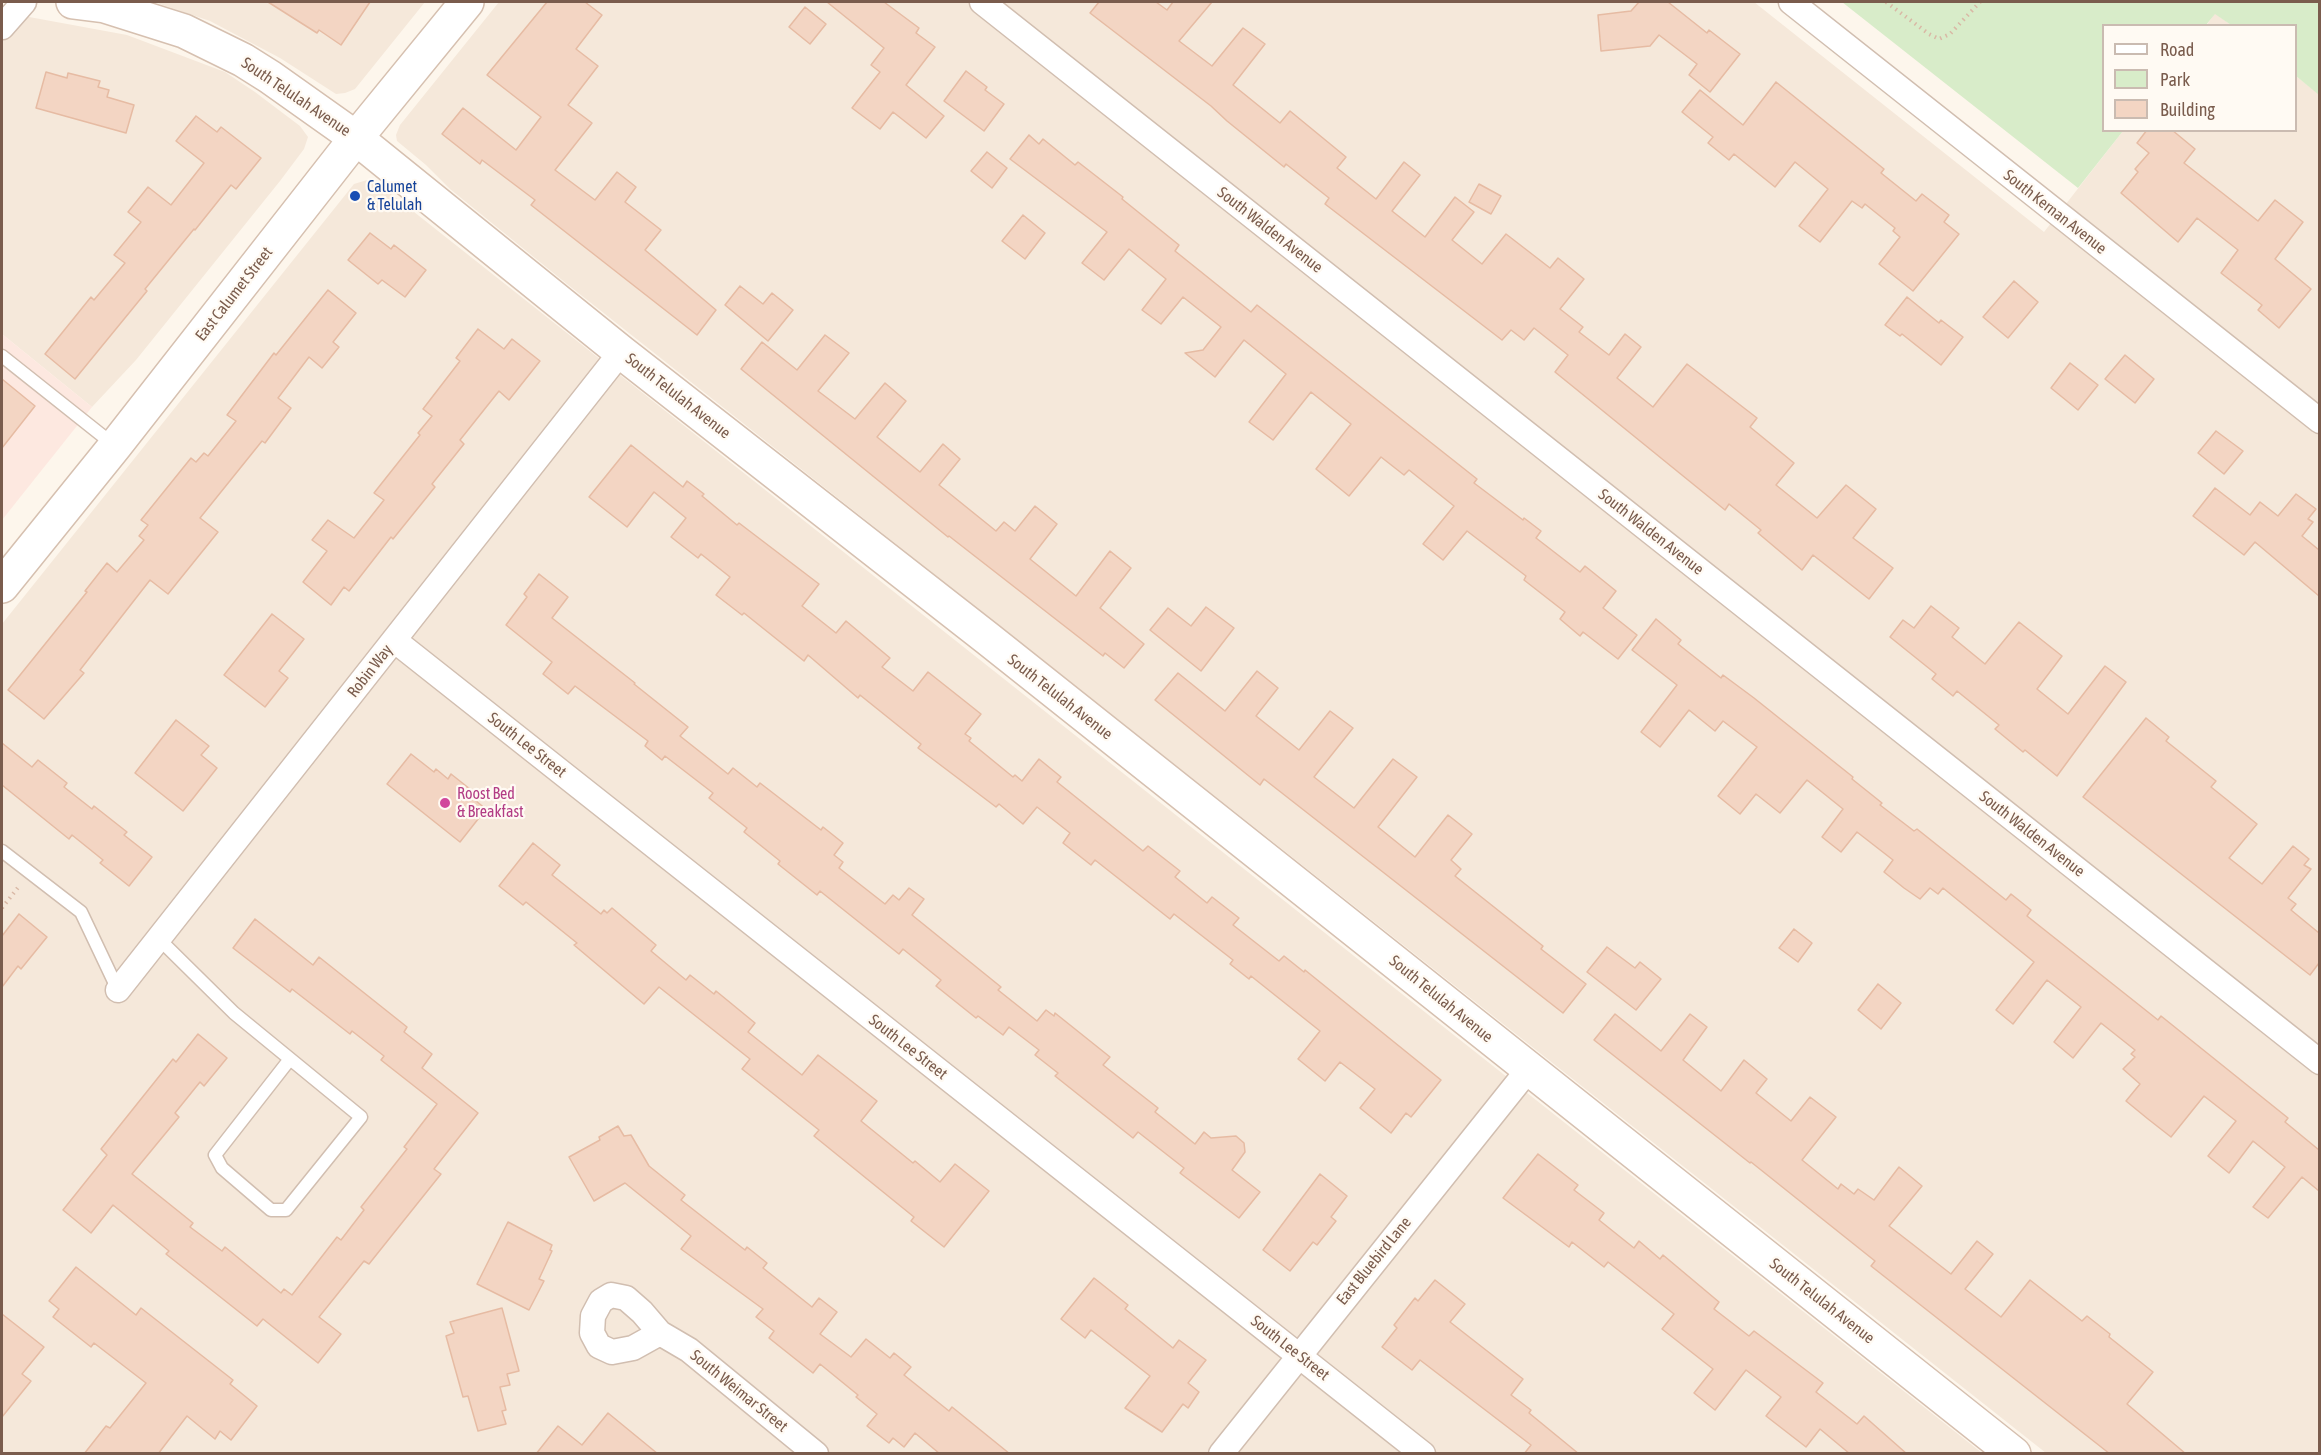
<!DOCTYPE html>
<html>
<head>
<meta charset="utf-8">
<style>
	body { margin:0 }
	#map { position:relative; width:2321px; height:1455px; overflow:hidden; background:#fdf6ec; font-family:"Asap Condensed",sans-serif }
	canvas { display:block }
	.frame { position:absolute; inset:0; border:3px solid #7a5c4d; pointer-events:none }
	.legend { position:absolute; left:2102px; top:24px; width:195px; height:108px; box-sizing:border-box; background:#fffaf3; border:2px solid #cabbb1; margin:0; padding:8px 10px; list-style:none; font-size:18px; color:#7a5c4d }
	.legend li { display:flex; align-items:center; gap:12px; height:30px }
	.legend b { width:30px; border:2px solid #cabbb1 }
</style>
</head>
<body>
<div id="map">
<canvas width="2321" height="1455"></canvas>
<div class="frame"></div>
<ul class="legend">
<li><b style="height:8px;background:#fff"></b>Road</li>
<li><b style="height:16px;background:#d8ecc9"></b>Park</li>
<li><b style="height:16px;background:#f3d5c3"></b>Building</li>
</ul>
</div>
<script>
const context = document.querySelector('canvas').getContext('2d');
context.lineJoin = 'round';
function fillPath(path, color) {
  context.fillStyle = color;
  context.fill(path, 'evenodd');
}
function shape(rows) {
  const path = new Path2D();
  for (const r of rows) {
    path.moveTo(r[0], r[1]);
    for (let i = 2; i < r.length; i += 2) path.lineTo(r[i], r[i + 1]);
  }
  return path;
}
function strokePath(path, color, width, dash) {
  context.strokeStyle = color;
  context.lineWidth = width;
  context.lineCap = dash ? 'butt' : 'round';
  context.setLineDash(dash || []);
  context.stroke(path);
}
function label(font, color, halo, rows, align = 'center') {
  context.font = font + ' "Asap Condensed",sans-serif';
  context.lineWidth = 4.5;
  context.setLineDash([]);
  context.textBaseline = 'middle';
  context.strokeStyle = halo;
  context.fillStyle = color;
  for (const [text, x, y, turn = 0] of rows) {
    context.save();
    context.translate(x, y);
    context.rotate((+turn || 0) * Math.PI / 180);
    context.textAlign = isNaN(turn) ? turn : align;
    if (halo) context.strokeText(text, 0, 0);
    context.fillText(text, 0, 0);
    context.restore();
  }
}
fillPath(shape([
	[154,2,425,2,355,89,345,93,336,94,280,58,210,21],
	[499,2,1754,2,2044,232,2123,131,2296,130,2296,76,2320,95,2319,1453,2046,1453,567,284,450,189,426,165,397,141,396,135,400,125],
	[2,12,127,35,225,72,255,92,300,126,308,137,304,149,280,181,136,360,92,407,2,334],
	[2215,13,2231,25,2206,26],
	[367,180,385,189,1982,1453,2,1453,2,624,354,184]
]), '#f5e8da');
fillPath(shape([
	[2,334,92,407,2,520]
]), '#fde8e0');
fillPath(shape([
	[1842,2,2319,2,2319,95,2296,76,2296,26,2231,25,2215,14,2206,25,2104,26,2104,130,2123,131,2078,188]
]), '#d8ecc9');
const building = shape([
	[268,2,370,2,341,45,319,30,317,33,268,2],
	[547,2,585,2,602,15,576,49,598,66,568,105,592,123,555,170,595,200,617,172,636,187,625,202,661,230,645,250,716,310,697,335,531,205,535,200,482,160,480,164,442,134,463,108,516,150,541,117,487,75,547,2],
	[827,2,884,2,919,28,916,33,935,47,906,85,944,116,926,138,893,112,880,129,852,108,880,72,871,65,884,48,827,2],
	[1099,2,1156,2,1167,10,1173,2,1212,2,1179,41,1212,66,1243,28,1265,44,1233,85,1280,123,1290,111,1346,157,1337,168,1376,199,1404,162,1420,175,1392,211,1425,237,1455,197,1474,212,1452,240,1482,264,1506,234,1550,268,1558,258,1584,279,1560,309,1583,327,1579,332,1609,355,1625,334,1641,347,1617,378,1653,407,1687,364,1757,418,1750,427,1794,463,1776,485,1817,518,1846,485,1876,509,1853,538,1893,568,1869,599,1813,555,1802,570,1758,533,1761,530,1729,504,1725,510,1555,372,1568,355,1534,328,1524,340,1511,330,1502,340,1325,204,1329,198,1286,164,1284,167,1227,121,1211,106,1090,13,1099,2],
	[1639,2,1668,2,1707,33,1709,30,1740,54,1710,92,1689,75,1697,64,1659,35,1650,46,1601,51,1598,15,1631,11,1639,2],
	[805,7,826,24,810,44,789,27,805,7],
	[966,71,987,87,985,90,1004,104,984,131,944,101,966,71],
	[46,72,67,78,68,73,100,81,98,87,109,90,107,97,134,105,126,133,36,108,46,72],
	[1776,82,1884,169,1881,173,1916,201,1922,194,1949,215,1944,222,1959,234,1913,291,1879,264,1900,237,1893,231,1895,228,1865,204,1862,208,1852,201,1820,242,1799,226,1828,189,1795,162,1775,187,1734,154,1729,160,1708,143,1713,137,1682,112,1700,90,1743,125,1776,82],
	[196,116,217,132,221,127,261,158,236,189,231,185,195,230,194,229,145,289,147,291,75,379,45,354,91,297,94,300,125,263,114,255,141,222,128,212,148,187,171,205,204,163,176,141,196,116],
	[2147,130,2172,130,2195,149,2184,163,2258,221,2275,200,2303,222,2275,259,2311,289,2279,328,2258,310,2262,305,2221,273,2238,250,2197,218,2178,242,2121,193,2138,172,2135,169,2149,153,2137,143,2147,130],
	[1029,135,1039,144,1043,139,1075,165,1078,162,1123,197,1122,199,1179,245,1175,251,1251,312,1257,305,1477,479,1474,483,1523,520,1524,518,1541,531,1536,538,1580,572,1585,566,1616,591,1603,608,1637,635,1618,659,1583,632,1580,636,1560,619,1565,612,1524,580,1526,576,1467,531,1443,560,1423,544,1454,506,1409,470,1404,475,1381,457,1349,496,1316,469,1351,424,1311,392,1273,440,1249,422,1286,374,1244,340,1215,377,1185,353,1203,350,1221,327,1183,297,1161,324,1142,310,1166,279,1129,249,1104,280,1082,263,1107,232,1010,159,1029,135],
	[987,152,1007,168,992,188,971,171,987,152],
	[1479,184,1501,196,1491,214,1469,202,1479,184],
	[1023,215,1045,233,1025,259,1002,241,1023,215],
	[370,233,391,249,394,245,426,270,405,297,382,280,378,284,348,260,370,233],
	[2014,281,2038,302,2008,338,1983,317,2014,281],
	[740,286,763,304,772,293,793,310,768,341,725,305,740,286],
	[328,290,356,313,333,342,339,347,322,368,309,357,278,398,291,408,265,443,262,441,200,518,218,532,168,594,150,580,80,670,84,673,44,719,8,690,87,592,85,591,107,563,117,572,144,540,139,536,148,525,141,520,191,458,196,462,204,453,208,456,236,421,227,415,274,353,276,355,328,290],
	[1907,297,1939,323,1941,320,1963,337,1941,365,1902,334,1900,336,1885,325,1907,297],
	[478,329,504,349,512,339,540,361,509,400,499,391,460,440,464,444,432,484,435,487,393,539,391,537,349,591,344,587,331,605,303,582,327,551,312,540,328,520,354,538,384,500,374,493,420,435,418,433,432,416,423,409,460,361,456,358,478,329],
	[825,335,849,353,818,391,855,419,885,383,906,401,877,437,920,472,943,444,960,459,939,485,996,531,1004,522,1015,531,1035,506,1057,524,1030,559,1076,596,1110,551,1131,568,1100,608,1144,644,1124,668,1105,653,1103,656,949,536,948,537,741,369,762,342,797,370,825,335],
	[2125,355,2154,379,2135,403,2105,379,2125,355],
	[2070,363,2098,385,2078,410,2051,388,2070,363],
	[2,379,35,406,2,448,2,379],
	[2216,431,2243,451,2224,474,2198,453,2216,431],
	[631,445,683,487,687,481,704,494,702,496,737,525,739,523,819,584,802,606,836,633,846,621,890,658,882,667,913,691,928,672,981,714,965,734,971,738,969,741,1013,777,1015,775,1022,781,1039,759,1061,777,1057,782,1143,851,1148,846,1180,871,1175,877,1207,903,1212,897,1239,918,1233,925,1279,961,1284,956,1304,972,1305,970,1441,1080,1411,1117,1406,1113,1391,1133,1360,1108,1375,1089,1340,1062,1325,1081,1298,1059,1320,1031,1251,976,1249,979,1230,964,1233,960,1174,914,1170,919,1095,860,1091,865,1063,843,1070,833,1037,807,1023,824,999,804,996,807,918,748,921,744,860,695,858,698,808,655,804,661,744,613,742,615,716,595,730,577,701,554,698,558,671,537,686,518,654,492,627,527,589,497,631,445],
	[2215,488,2250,515,2260,502,2278,516,2296,494,2316,509,2308,519,2313,522,2302,536,2319,550,2319,596,2255,542,2244,555,2193,516,2215,488],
	[539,574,568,597,552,618,635,683,634,684,688,727,680,736,728,774,733,768,757,787,760,783,821,830,823,827,843,843,834,855,843,862,839,868,885,904,893,895,899,900,909,888,924,899,912,915,1001,987,998,990,1037,1021,1046,1010,1054,1016,1055,1013,1110,1057,1103,1065,1158,1108,1155,1112,1195,1144,1204,1132,1211,1138,1236,1136,1244,1143,1245,1152,1232,1170,1260,1192,1239,1218,1180,1173,1184,1168,1138,1132,1133,1138,1055,1076,1058,1073,1035,1055,1039,1050,1009,1027,1003,1035,978,1016,976,1018,936,986,941,980,903,949,899,954,820,891,817,895,778,864,780,861,744,832,747,828,709,798,713,793,665,756,662,760,645,746,648,741,575,686,568,694,543,674,552,662,506,625,527,597,524,594,539,574],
	[1931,606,1959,628,1952,637,1985,664,2019,622,2062,656,2037,689,2068,714,2105,666,2126,682,2057,776,2025,750,2023,752,1995,729,1999,725,1957,691,1953,696,1932,679,1936,674,1890,637,1903,620,1914,628,1931,606],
	[1206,607,1234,628,1201,671,1150,630,1168,608,1191,626,1206,607],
	[272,614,304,639,279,671,288,678,265,707,224,675,272,614],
	[1656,619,1681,640,1678,644,1721,678,1723,675,1754,698,1853,777,1852,779,1882,803,1880,805,1914,831,1917,829,2006,900,2011,894,2031,910,2027,916,2158,1020,2161,1016,2288,1118,2285,1122,2319,1150,2319,1191,2302,1177,2268,1218,2253,1207,2285,1167,2253,1141,2229,1173,2208,1156,2236,1121,2204,1096,2171,1137,2148,1119,2126,1101,2140,1084,2123,1069,2135,1057,2131,1054,2135,1050,2101,1023,2073,1058,2054,1042,2081,1007,2047,980,2013,1024,1996,1010,2034,962,1943,888,1938,894,1930,888,1920,899,1904,888,1884,872,1893,860,1857,832,1841,852,1822,837,1843,809,1807,780,1780,813,1756,794,1740,814,1718,796,1757,747,1723,721,1715,731,1689,710,1660,747,1641,732,1677,685,1632,650,1656,619],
	[1257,671,1278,688,1256,716,1299,750,1330,711,1353,728,1314,777,1354,808,1393,759,1417,777,1378,827,1415,857,1448,815,1472,834,1451,860,1461,869,1455,876,1543,946,1541,949,1586,984,1563,1013,1264,779,1260,785,1155,700,1178,673,1225,711,1257,671],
	[2146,718,2169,737,2166,741,2216,781,2211,787,2257,824,2229,858,2262,884,2293,846,2309,859,2304,865,2311,869,2288,898,2296,904,2291,910,2319,933,2319,963,2310,975,2083,797,2146,718],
	[176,720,209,746,201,755,217,768,183,811,135,773,176,720],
	[2,743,32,767,38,760,67,783,64,787,92,809,94,806,127,832,124,835,152,857,129,886,100,863,103,860,72,835,69,839,2,785,2,743],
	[411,754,434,772,436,769,448,779,451,774,475,793,471,797,486,809,460,842,387,784,411,754],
	[533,843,560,865,552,875,601,914,604,910,607,913,612,908,656,945,651,951,686,980,690,975,714,994,716,991,755,1023,748,1032,802,1075,818,1055,877,1101,861,1121,913,1163,915,1161,940,1182,955,1164,989,1191,944,1247,911,1221,914,1217,814,1136,819,1130,742,1069,750,1059,659,987,644,1004,574,945,577,943,526,902,523,905,499,886,533,843],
	[19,914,47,937,21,969,18,966,2,987,2,936,19,914],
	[255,919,313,965,319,957,407,1027,404,1032,432,1054,422,1068,478,1113,434,1169,441,1174,369,1264,364,1261,319,1317,341,1334,318,1363,263,1319,257,1326,166,1254,169,1251,113,1205,91,1233,63,1210,107,1155,101,1149,173,1059,176,1062,198,1034,227,1058,204,1086,200,1082,175,1113,179,1117,132,1174,193,1223,190,1227,222,1251,225,1247,281,1293,284,1289,292,1295,337,1237,341,1240,364,1210,361,1207,407,1149,404,1147,437,1104,381,1060,384,1056,352,1031,350,1034,292,989,290,992,233,948,255,919],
	[1794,929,1812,943,1798,962,1779,948,1794,929],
	[1607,947,1635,968,1640,962,1661,979,1636,1010,1587,972,1607,947],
	[1878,984,1901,1003,1881,1029,1858,1010,1878,984],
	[1615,1014,1661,1051,1690,1014,1707,1027,1683,1060,1721,1091,1744,1060,1767,1079,1756,1093,1791,1121,1810,1097,1836,1117,1802,1160,1838,1189,1841,1184,1854,1194,1858,1189,1874,1200,1899,1167,1922,1186,1889,1226,1951,1274,1977,1241,1993,1254,1965,1289,2001,1317,2030,1280,2082,1321,2087,1316,2110,1334,2109,1337,2153,1372,2127,1404,2186,1454,2110,1454,1871,1266,1875,1261,1751,1162,1750,1163,1594,1040,1615,1014],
	[618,1126,624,1136,631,1135,649,1166,685,1195,681,1200,745,1250,747,1247,767,1263,763,1268,812,1307,819,1298,837,1312,820,1334,851,1357,866,1339,890,1358,894,1353,911,1367,904,1375,949,1411,952,1407,1010,1454,940,1454,915,1433,904,1447,893,1438,889,1443,867,1426,877,1414,856,1397,858,1395,820,1364,813,1373,769,1338,774,1331,756,1317,763,1309,681,1249,691,1236,625,1183,594,1201,569,1157,600,1140,599,1137,618,1126],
	[1538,1154,1578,1185,1574,1190,1604,1213,1599,1220,1634,1248,1639,1241,1660,1259,1663,1255,1719,1302,1714,1309,1749,1336,1754,1331,1823,1383,1816,1392,1857,1424,1864,1416,1907,1454,1850,1454,1820,1429,1806,1447,1766,1416,1781,1397,1746,1370,1715,1410,1694,1393,1713,1369,1662,1329,1674,1314,1608,1262,1604,1267,1572,1242,1569,1247,1503,1198,1538,1154],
	[1320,1174,1347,1196,1331,1217,1336,1221,1317,1245,1313,1242,1290,1271,1263,1250,1320,1174],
	[508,1222,552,1245,550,1250,552,1251,539,1279,544,1281,529,1310,477,1284,508,1222],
	[76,1267,136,1315,141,1308,233,1380,230,1384,257,1406,231,1440,220,1431,215,1439,187,1416,158,1454,84,1454,106,1426,110,1428,146,1383,94,1343,91,1347,53,1317,59,1309,49,1301,76,1267],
	[1094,1278,1128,1305,1125,1309,1173,1348,1179,1340,1206,1360,1188,1383,1199,1392,1188,1408,1183,1404,1162,1432,1125,1408,1150,1376,1091,1330,1085,1338,1061,1319,1094,1278],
	[1435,1280,1465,1304,1450,1322,1523,1379,1511,1395,1531,1410,1529,1413,1579,1454,1524,1454,1531,1445,1420,1360,1412,1370,1382,1347,1397,1328,1394,1325,1415,1298,1418,1301,1435,1280],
	[502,1308,519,1371,507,1374,510,1385,500,1387,506,1410,502,1411,506,1424,478,1431,468,1396,463,1397,446,1336,454,1333,450,1322,502,1308],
	[2,1314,44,1347,22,1374,31,1381,2,1417,2,1314],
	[608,1413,658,1454,536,1454,558,1426,582,1445,608,1413]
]);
fillPath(building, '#f3d5c3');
strokePath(building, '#e6bba3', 1.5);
const lane = shape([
	[2,356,114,445],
	[2,851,81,912,118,990],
	[158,938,234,1013,361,1117,286,1210,271,1210,222,1168,215,1155,290,1059]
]);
const street = shape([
	[982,2,2320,1062],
	[1791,2,2320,421],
	[2,27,24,2],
	[394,640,1423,1454],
	[118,990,621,352],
	[660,1333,633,1348,612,1352,599,1346,592,1333,593,1316,601,1301,611,1295,626,1298,642,1312,660,1333,689,1350,816,1454],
	[1221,1454,1528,1070]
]);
const secondary = shape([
	[73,2,105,6,184,31,243,60,270,77,356,138,621,352,987,638,2014,1454],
	[2,586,115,446,356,138,467,2]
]);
strokePath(lane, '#d1beb0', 15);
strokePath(street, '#d1beb0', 27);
strokePath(secondary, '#d6c0b0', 36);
strokePath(shape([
	[1886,2,1929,34,1939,39,1950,34,1980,2],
	[2,908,20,885]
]), '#d9b8a5', 4, [1.5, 4.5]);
strokePath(lane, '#fff', 12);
strokePath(street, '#fff', 24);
strokePath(secondary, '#fff', 33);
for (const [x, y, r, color] of [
	[355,196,6,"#1a4fb4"],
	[445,803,6,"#d1479c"]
]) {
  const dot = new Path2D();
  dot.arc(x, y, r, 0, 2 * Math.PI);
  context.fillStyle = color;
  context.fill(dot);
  strokePath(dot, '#fffaf3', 2);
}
label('16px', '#7a5c4d', '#fffaf3', [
	["South Telulah Avenue",296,97,34],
	["South Kernan Avenue",2055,212,38],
	["South Walden Avenue",1270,230,38],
	["East Calumet Street",234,294,-52],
	["South Telulah Avenue",678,396,38],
	["South Walden Avenue",1651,532,38],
	["Robin Way",370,671,-52],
	["South Telulah Avenue",1060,697,38],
	["South Lee Street",527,745,38],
	["South Walden Avenue",2032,834,38],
	["South Telulah Avenue",1441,999,39],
	["South Lee Street",908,1047,38],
	["East Bluebird Lane",1374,1261,-51],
	["South Telulah Avenue",1822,1301,38],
	["South Lee Street",1290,1348,38],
	["South Weimar Street",739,1391,39]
]);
label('16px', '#164399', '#fffaf3', [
	["Calumet",367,187],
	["& Telulah",367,205]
], 'left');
label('16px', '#b23c85', '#fffaf3', [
	["Roost Bed",457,794],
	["& Breakfast",457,812]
], 'left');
</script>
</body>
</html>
